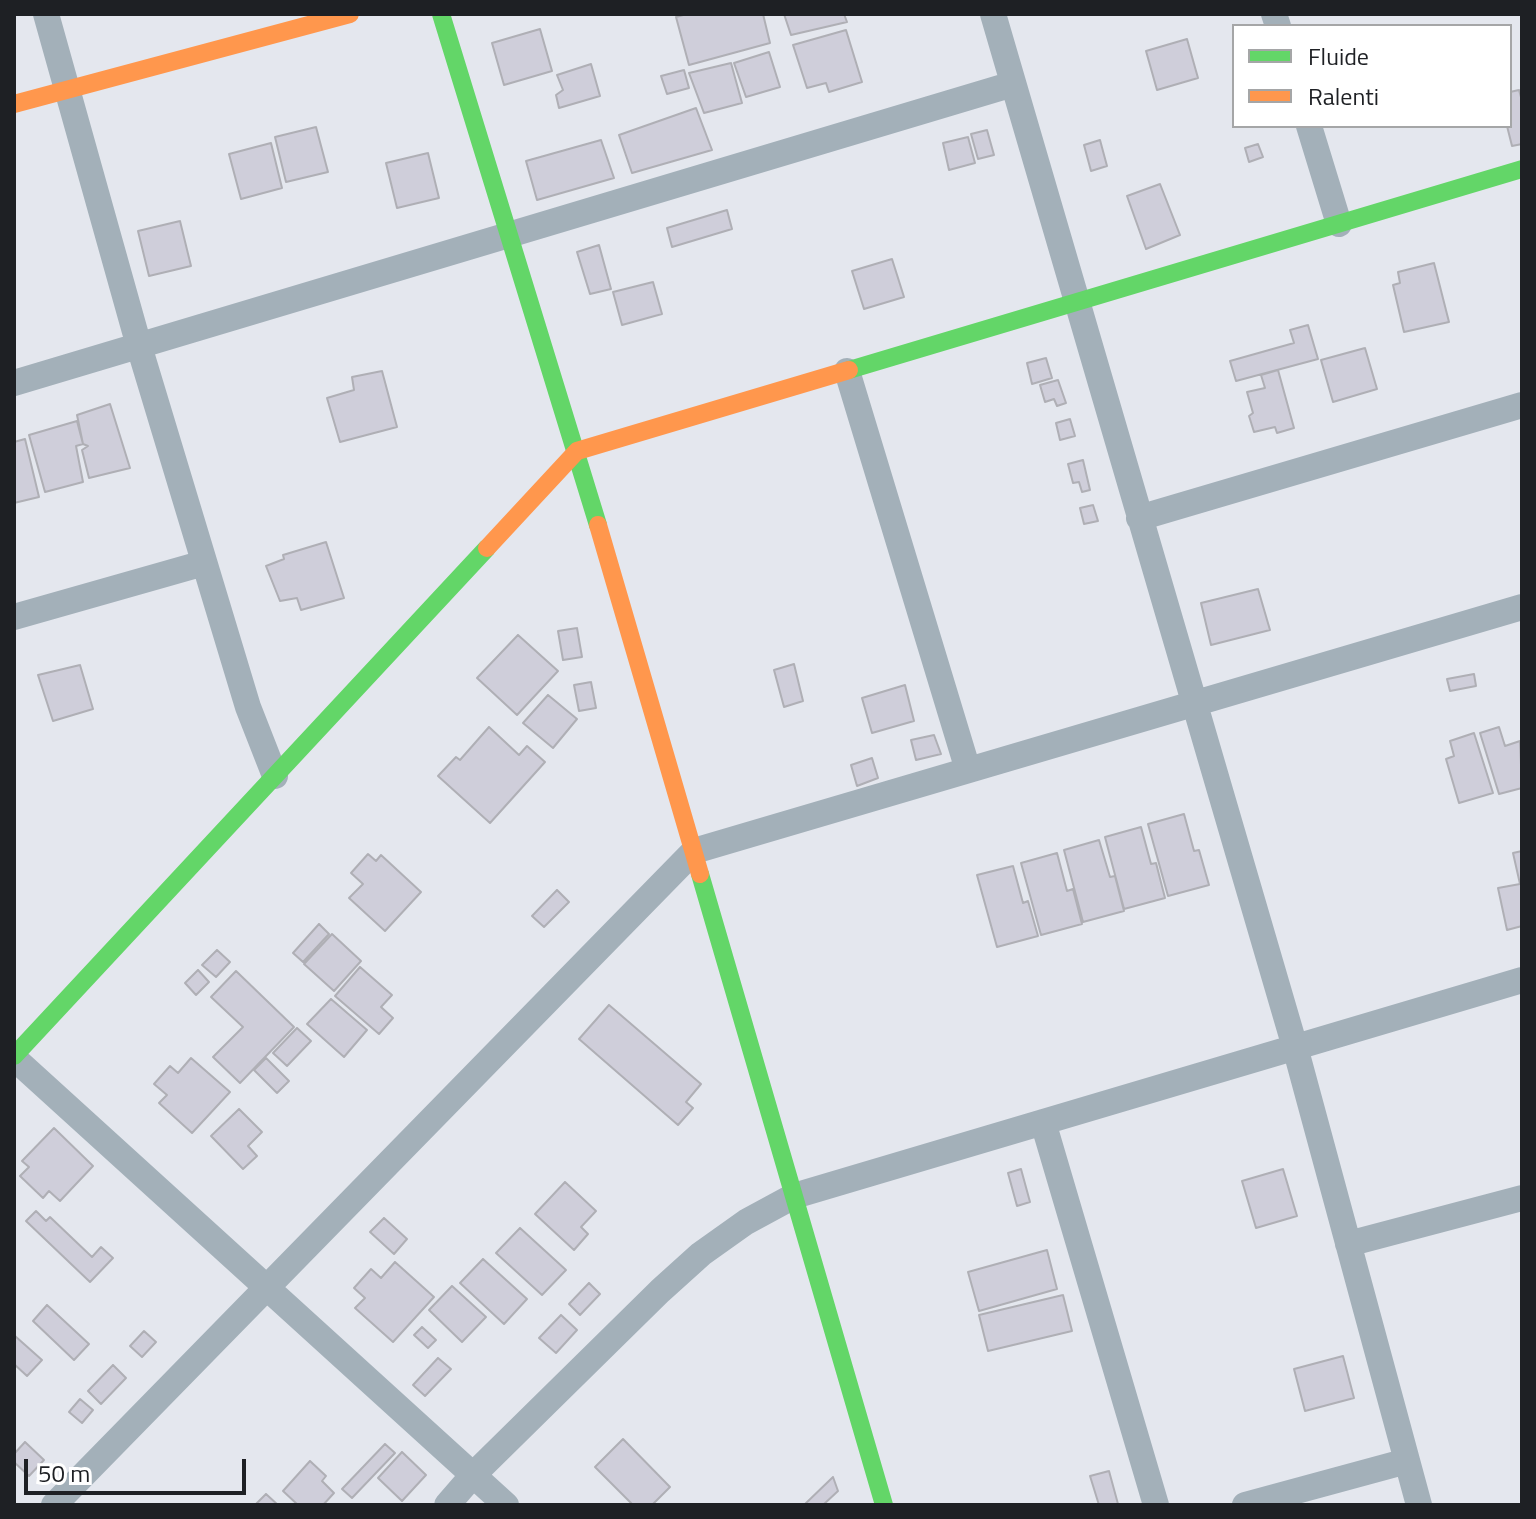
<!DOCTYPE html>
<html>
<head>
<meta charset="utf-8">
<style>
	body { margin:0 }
	#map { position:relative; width:1536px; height:1519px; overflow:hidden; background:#e4e7ee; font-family:"Titillium Web",sans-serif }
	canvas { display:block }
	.frame { position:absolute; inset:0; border:16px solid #1e2024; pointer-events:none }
	.legend { position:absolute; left:1232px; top:24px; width:280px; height:104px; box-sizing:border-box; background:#fff; border:2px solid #a5a6a7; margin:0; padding:10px 14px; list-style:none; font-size:24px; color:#1e2024 }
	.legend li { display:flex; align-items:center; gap:16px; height:40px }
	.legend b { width:40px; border:2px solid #a5a6a7 }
	.scale { position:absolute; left:24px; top:1459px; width:222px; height:36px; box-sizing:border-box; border:4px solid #1e2024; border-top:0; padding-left:10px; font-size:24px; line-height:28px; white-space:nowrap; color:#1e2024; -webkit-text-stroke:6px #fff; paint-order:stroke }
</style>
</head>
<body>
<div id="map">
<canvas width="1536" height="1519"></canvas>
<div class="frame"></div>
<ul class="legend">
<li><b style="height:10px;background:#63d668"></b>Fluide</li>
<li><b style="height:10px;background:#ff974d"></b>Ralenti</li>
</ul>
<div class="scale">50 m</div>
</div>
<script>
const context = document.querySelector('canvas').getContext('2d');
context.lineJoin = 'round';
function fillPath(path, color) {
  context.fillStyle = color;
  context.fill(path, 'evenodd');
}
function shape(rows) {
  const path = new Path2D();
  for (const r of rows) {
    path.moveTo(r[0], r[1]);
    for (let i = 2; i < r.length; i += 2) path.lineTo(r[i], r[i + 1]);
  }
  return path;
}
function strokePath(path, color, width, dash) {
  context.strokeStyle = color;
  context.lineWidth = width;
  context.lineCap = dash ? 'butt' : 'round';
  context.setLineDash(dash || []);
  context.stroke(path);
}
const building = shape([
	[687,14,763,14,770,43,689,65,676,17,687,14],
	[784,14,844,14,847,22,791,35,784,14],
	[540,29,552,71,504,85,492,43,540,29],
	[846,30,862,82,829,92,826,83,807,88,793,45,846,30],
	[1187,39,1198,78,1157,90,1146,51,1187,39],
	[769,52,780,87,746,97,734,63,769,52],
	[731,63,742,103,704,113,689,73,731,63],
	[591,64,600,96,559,108,556,95,563,90,557,75,591,64],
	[684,70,689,88,667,94,661,76,684,70],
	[1519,90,1522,101,1522,144,1512,146,1507,126,1510,126,1510,92,1519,90],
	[696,108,712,150,632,173,619,135,696,108],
	[316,127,328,172,286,182,275,137,316,127],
	[987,130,994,155,978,159,971,134,987,130],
	[968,137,975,163,949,170,943,143,968,137],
	[601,140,614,178,537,200,526,161,601,140],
	[1100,140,1107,166,1091,171,1084,145,1100,140],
	[271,143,282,188,241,199,229,154,271,143],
	[1258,144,1263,157,1249,162,1245,148,1258,144],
	[428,153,439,198,397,208,386,163,428,153],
	[1160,184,1180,235,1146,249,1127,196,1160,184],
	[727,210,732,229,672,247,667,228,727,210],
	[180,221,191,266,149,276,138,231,180,221],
	[599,245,611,289,590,294,577,252,599,245],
	[892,259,904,297,864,309,852,271,892,259],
	[1434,263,1449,322,1404,332,1393,285,1400,283,1398,272,1434,263],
	[653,282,662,314,622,325,613,292,653,282],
	[1308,325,1318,359,1236,381,1230,361,1294,343,1290,330,1308,325],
	[1365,348,1377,389,1333,402,1321,360,1365,348],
	[1046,358,1052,378,1032,384,1027,363,1046,358],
	[1278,370,1294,428,1277,433,1275,427,1254,432,1249,416,1253,413,1247,392,1265,388,1261,375,1278,370],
	[382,371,397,427,340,442,327,398,354,390,352,377,382,371],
	[1058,380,1066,403,1057,406,1054,399,1045,402,1040,385,1058,380],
	[110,404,130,468,89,478,82,450,88,446,83,444,77,415,110,404],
	[1070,419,1075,436,1060,440,1056,423,1070,419],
	[77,421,83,444,76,446,83,482,45,492,29,435,77,421],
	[25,439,39,497,14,503,14,442,25,439],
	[1083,460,1090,490,1082,492,1079,482,1073,483,1068,464,1083,460],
	[1093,505,1098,521,1084,524,1080,508,1093,505],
	[326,542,344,598,301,610,297,598,280,601,266,566,284,559,283,555,326,542],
	[1258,589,1270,630,1211,645,1201,603,1258,589],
	[577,628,582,657,563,660,558,631,577,628],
	[518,635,558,671,517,715,477,678,518,635],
	[794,664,803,701,784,707,774,670,794,664],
	[80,665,93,709,53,721,38,675,80,665],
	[1474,674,1476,686,1450,691,1447,679,1474,674],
	[591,682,596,708,579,711,574,685,591,682],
	[905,685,914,721,872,733,862,698,905,685],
	[548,695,577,719,553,748,523,723,548,695],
	[489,727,519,755,527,746,545,762,490,823,438,776,456,757,460,760,489,727],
	[1499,727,1505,746,1520,741,1522,788,1499,794,1480,733,1499,727],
	[1474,733,1493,793,1459,803,1446,759,1454,756,1450,741,1474,733],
	[934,735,941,754,916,760,911,740,934,735],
	[872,758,878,778,857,786,851,765,872,758],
	[1184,814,1194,851,1199,850,1209,885,1168,896,1148,824,1184,814],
	[1141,827,1151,864,1156,863,1165,898,1124,909,1105,837,1141,827],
	[1099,840,1110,877,1115,876,1124,911,1083,922,1064,850,1099,840],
	[1522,851,1522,926,1507,930,1498,888,1520,884,1513,853,1522,851],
	[1057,853,1067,891,1073,889,1082,924,1041,935,1021,863,1057,853],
	[368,854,376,861,381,855,421,892,385,931,349,898,363,884,351,873,368,854],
	[1013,866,1023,903,1028,901,1038,936,997,947,977,875,1013,866],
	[557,890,569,902,544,927,532,916,557,890],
	[319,924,329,934,303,962,293,953,319,924],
	[332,934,361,961,334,991,304,964,332,934],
	[217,950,230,962,216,977,202,965,217,950],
	[360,967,392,995,381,1007,393,1018,379,1034,335,996,360,967],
	[198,970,209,982,196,995,185,983,198,970],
	[236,971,294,1027,240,1083,213,1057,243,1027,211,997,236,971],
	[331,999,367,1030,344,1057,307,1024,331,999],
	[609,1005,701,1084,686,1102,693,1108,678,1125,579,1039,609,1005],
	[297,1028,311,1041,287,1066,273,1053,297,1028],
	[191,1058,230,1092,192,1133,159,1103,167,1095,154,1084,170,1066,178,1073,191,1058],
	[266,1058,289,1081,277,1093,254,1070,266,1058],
	[239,1109,262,1132,248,1146,257,1156,243,1169,211,1136,239,1109],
	[54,1128,93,1166,60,1201,49,1191,43,1198,20,1176,29,1167,22,1161,54,1128],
	[1021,1169,1030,1202,1017,1206,1008,1173,1021,1169],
	[1283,1169,1297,1216,1256,1228,1242,1181,1283,1169],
	[565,1182,596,1211,581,1227,588,1234,574,1250,535,1214,565,1182],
	[36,1211,46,1221,50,1217,92,1257,101,1247,113,1258,90,1282,26,1221,36,1211],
	[384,1218,407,1239,394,1254,370,1232,384,1218],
	[520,1228,566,1270,542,1295,496,1253,520,1228],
	[1047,1250,1057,1289,979,1311,968,1272,1047,1250],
	[483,1259,527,1299,504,1324,460,1283,483,1259],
	[395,1262,434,1297,393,1342,355,1308,365,1298,354,1288,371,1269,381,1278,395,1262],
	[589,1283,600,1294,580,1315,569,1304,589,1283],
	[452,1286,486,1317,462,1342,429,1310,452,1286],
	[1063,1295,1072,1331,988,1351,979,1315,1063,1295],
	[47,1305,89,1344,74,1360,33,1321,47,1305],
	[561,1315,577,1330,556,1353,539,1338,561,1315],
	[422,1327,436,1340,428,1348,414,1335,422,1327],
	[144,1331,156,1342,142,1357,130,1346,144,1331],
	[15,1336,42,1360,27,1376,14,1364,15,1336],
	[1343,1356,1354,1398,1305,1411,1294,1369,1343,1356],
	[438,1358,451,1369,425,1396,413,1385,438,1358],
	[113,1365,126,1378,101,1404,88,1391,113,1365],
	[80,1399,93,1410,82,1423,69,1412,80,1399],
	[623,1439,670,1487,652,1505,633,1505,595,1467,623,1439],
	[25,1442,44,1460,29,1476,14,1462,14,1454,25,1442],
	[385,1444,395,1453,352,1498,342,1489,385,1444],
	[402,1452,426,1475,402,1501,378,1478,402,1452],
	[310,1461,326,1476,322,1481,334,1493,323,1505,298,1505,283,1491,310,1461],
	[1109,1471,1118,1504,1099,1505,1090,1476,1109,1471],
	[833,1477,838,1491,823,1505,804,1505,833,1477],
	[266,1494,278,1505,255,1505,266,1494]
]);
fillPath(building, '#cfceda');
strokePath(building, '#afafb5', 2);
strokePath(shape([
	[46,14,139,346,248,707,275,776],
	[993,14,1295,1047,1419,1505],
	[1274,14,1278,26],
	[1309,126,1339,224],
	[847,371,968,770],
	[14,383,1013,84],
	[1139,518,1522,405],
	[14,617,204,563],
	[14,1058,506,1505],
	[1043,1122,1156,1505],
	[1348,1244,1522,1198],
	[54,1505,694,851,1522,607],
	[447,1505,473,1475,660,1291,701,1254,746,1222,794,1196,1522,980],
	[1245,1505,1407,1461]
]), '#a3b0b9', 26);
strokePath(shape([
	[441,14,598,525],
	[849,370,1522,169],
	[700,874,884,1505],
	[14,1056,487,548]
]), '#63d668', 18);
strokePath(shape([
	[14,104,350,14],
	[598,525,700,874],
	[487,548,577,451,849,370]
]), '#ff974d', 18);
</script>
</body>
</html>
